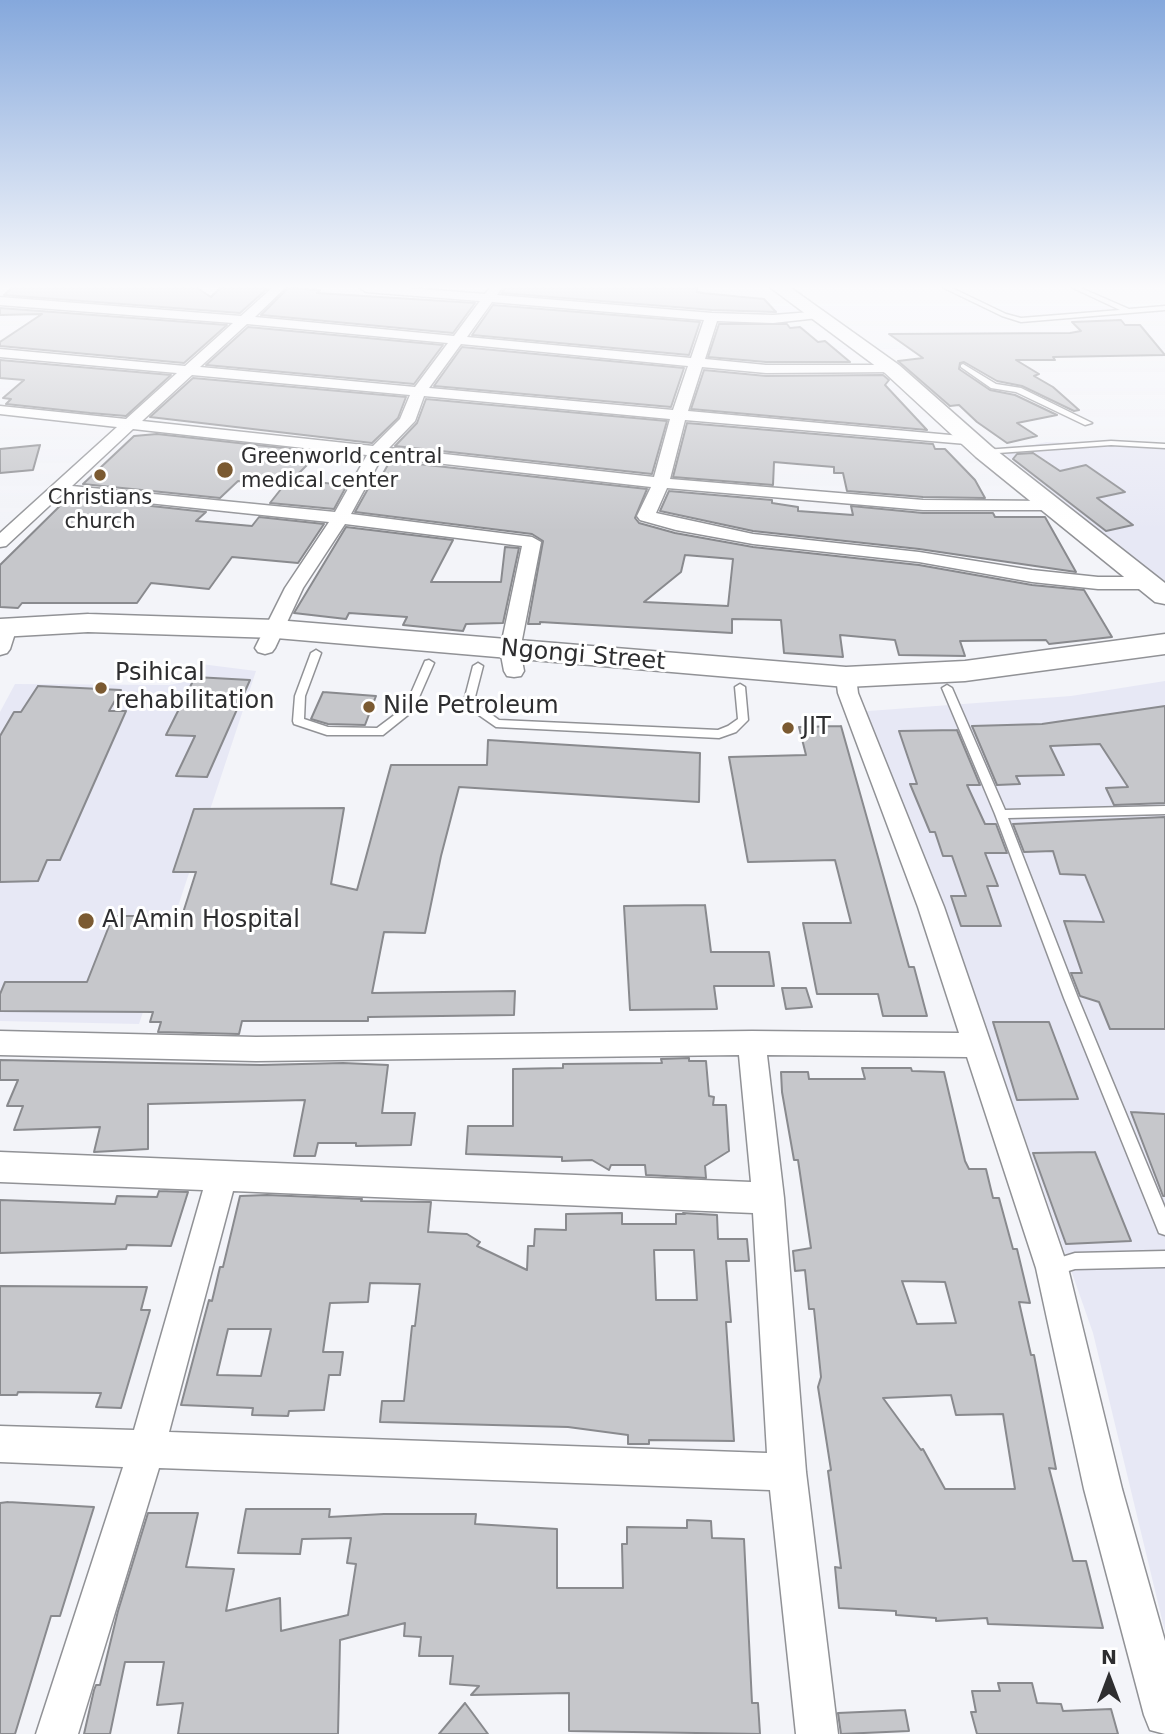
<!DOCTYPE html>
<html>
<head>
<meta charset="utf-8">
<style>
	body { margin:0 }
	#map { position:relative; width:1165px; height:1734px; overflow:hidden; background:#f3f4f9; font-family:"DejaVu Sans",sans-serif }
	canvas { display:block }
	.north { position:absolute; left:1074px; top:1643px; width:70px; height:70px; -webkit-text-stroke:5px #fff; paint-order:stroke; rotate:0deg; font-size:19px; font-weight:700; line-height:28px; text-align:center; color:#2e2e30 }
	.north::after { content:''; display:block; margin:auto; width:24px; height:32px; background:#2e2e30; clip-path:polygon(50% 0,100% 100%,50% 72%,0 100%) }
</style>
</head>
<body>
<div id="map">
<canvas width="1165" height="1734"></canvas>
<div class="north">N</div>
</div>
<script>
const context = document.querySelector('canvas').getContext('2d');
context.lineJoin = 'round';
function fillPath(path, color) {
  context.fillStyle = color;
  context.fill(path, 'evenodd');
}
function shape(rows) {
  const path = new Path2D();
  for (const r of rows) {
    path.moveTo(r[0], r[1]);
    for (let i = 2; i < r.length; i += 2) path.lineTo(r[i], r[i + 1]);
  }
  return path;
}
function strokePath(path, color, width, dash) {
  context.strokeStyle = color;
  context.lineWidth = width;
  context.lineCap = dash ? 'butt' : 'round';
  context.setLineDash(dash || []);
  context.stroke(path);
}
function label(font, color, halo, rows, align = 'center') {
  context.font = font + ' "DejaVu Sans",sans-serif';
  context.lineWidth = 6;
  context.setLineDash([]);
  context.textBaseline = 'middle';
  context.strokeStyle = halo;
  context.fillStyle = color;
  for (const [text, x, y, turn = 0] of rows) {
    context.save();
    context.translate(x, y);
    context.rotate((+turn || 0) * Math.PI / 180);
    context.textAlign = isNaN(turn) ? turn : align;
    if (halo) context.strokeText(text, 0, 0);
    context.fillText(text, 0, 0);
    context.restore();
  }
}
fillPath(shape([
	[1046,442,1165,447,1165,587,1003,452],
	[201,664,256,671,139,1024,0,1021,0,712,15,684,169,685,184,682],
	[1165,681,1165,1632,1093,1333,964,964,855,712,1071,696]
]), '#e7e8f5');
const building = shape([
	[12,288,197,288,211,297,220,288,268,288,240,313,4,295,12,288],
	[288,288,320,290,317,293,475,303,453,333,261,315,288,288],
	[505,288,697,288,697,292,702,293,764,299,776,312,712,310,502,293,505,288],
	[493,305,700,322,689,355,472,335,493,305],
	[0,308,227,325,184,363,0,346,0,342,42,314,0,315,0,308],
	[1121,320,1125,325,1140,325,1165,355,1053,357,1055,360,1016,360,1039,374,1034,376,1053,387,1079,410,1074,411,1022,386,997,381,964,362,960,363,959,369,990,390,1015,395,1057,415,1017,423,1037,436,1007,443,977,422,959,405,950,406,898,361,923,358,889,334,1070,333,1081,331,1072,322,1121,320],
	[719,324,787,324,790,328,800,327,818,342,825,341,850,362,766,362,708,357,719,324],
	[248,327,443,345,414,384,206,365,248,327],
	[462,347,684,368,671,407,434,386,462,347],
	[0,360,171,375,126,416,90,413,6,404,11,399,3,398,24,380,0,378,0,360],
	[704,370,766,376,883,375,889,380,885,385,927,430,691,409,704,370],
	[193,378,406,397,398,418,372,443,150,417,193,378],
	[426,399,667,421,652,474,395,446,417,423,426,399],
	[687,423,933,444,935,449,945,449,975,480,985,498,923,497,847,491,843,473,834,473,834,467,797,464,774,462,773,485,673,477,687,423],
	[157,434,320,452,292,480,347,485,334,509,270,503,285,484,238,481,220,498,83,484,134,436,157,434],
	[40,445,33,470,0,473,0,449,40,445],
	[1033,453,1060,471,1086,465,1125,492,1097,498,1133,525,1106,531,1013,459,1017,454,1033,453],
	[390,461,647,489,635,518,639,523,675,533,753,547,919,565,1032,585,1084,590,1112,637,1049,644,1046,640,960,641,965,656,899,655,895,640,840,635,843,657,784,653,781,620,732,619,732,633,540,622,540,624,528,624,543,541,532,534,355,512,369,487,375,488,390,461],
	[685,555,733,559,728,606,644,602,681,572,685,555],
	[669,491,772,500,772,503,798,507,798,511,853,515,851,506,923,513,993,513,995,517,1045,517,1076,572,919,549,753,531,660,511,669,491],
	[69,497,206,512,196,521,252,526,259,517,324,524,298,563,232,557,209,589,151,583,137,603,22,603,18,608,0,607,0,565,69,497],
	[346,527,453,540,431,582,501,582,505,547,519,548,503,623,466,624,463,631,403,625,407,617,349,613,346,619,294,613,346,527],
	[195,677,250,680,207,777,176,776,195,736,166,735,195,677],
	[38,686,121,690,109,711,126,711,60,860,47,860,38,881,0,882,0,736,14,712,21,712,38,686],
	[323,692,376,696,365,725,328,724,311,719,323,692],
	[1165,706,1165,803,1114,805,1106,788,1128,787,1100,744,1050,746,1064,775,1016,776,1020,784,997,785,972,726,1042,724,1165,706],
	[841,726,909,967,914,967,927,1016,883,1016,878,994,817,994,803,923,851,923,835,860,748,862,729,757,806,755,799,727,841,726],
	[957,730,980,785,967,785,985,824,996,824,1007,853,985,853,998,886,987,886,1001,926,961,926,951,896,966,896,952,856,943,856,935,832,930,832,910,784,917,784,899,731,957,730],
	[488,740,700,753,699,802,459,787,441,856,425,933,384,932,372,993,515,991,514,1015,368,1017,368,1021,242,1021,239,1034,158,1032,161,1022,150,1022,153,1012,0,1011,0,994,5,982,87,982,113,916,182,916,196,872,173,872,194,809,344,808,331,884,357,890,391,765,487,765,488,740],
	[1165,817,1165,1029,1110,1029,1099,1002,1080,996,1071,973,1082,973,1064,921,1104,922,1085,875,1060,874,1053,851,1024,852,1013,824,1165,817],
	[705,905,711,952,769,952,774,986,714,986,717,1009,630,1010,624,906,705,905],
	[782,988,806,988,812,1007,786,1009,782,988],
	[993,1022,1049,1022,1078,1099,1017,1100,993,1022],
	[689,1058,689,1061,706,1061,709,1096,714,1097,713,1105,726,1105,729,1151,705,1166,706,1178,646,1175,645,1165,611,1165,609,1170,592,1160,562,1161,562,1157,466,1154,468,1126,513,1126,513,1069,563,1068,563,1064,662,1063,661,1059,689,1058],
	[0,1060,261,1065,343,1063,388,1065,382,1113,415,1113,411,1145,356,1146,356,1143,318,1143,315,1156,294,1156,305,1100,148,1104,148,1149,94,1152,100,1127,14,1130,23,1106,7,1106,18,1080,0,1080,0,1060],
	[862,1068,911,1068,912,1071,944,1072,965,1161,969,1169,986,1169,993,1198,999,1198,1013,1249,1017,1249,1030,1303,1019,1302,1031,1355,1034,1355,1056,1469,1049,1468,1073,1561,1086,1561,1103,1628,988,1624,987,1618,936,1621,936,1618,896,1615,896,1611,839,1608,835,1567,841,1568,828,1471,831,1470,818,1387,821,1377,814,1309,809,1309,805,1270,795,1271,793,1251,811,1248,798,1160,794,1160,782,1092,781,1072,808,1072,809,1079,865,1079,862,1068],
	[902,1281,945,1282,956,1323,917,1324,902,1281],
	[951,1395,956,1415,1003,1414,1015,1489,945,1489,923,1449,921,1450,883,1398,951,1395],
	[1131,1112,1165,1114,1165,1196,1163,1196,1131,1112],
	[1095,1152,1131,1241,1066,1244,1033,1153,1095,1152],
	[159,1191,188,1192,171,1246,127,1245,126,1249,0,1253,0,1200,115,1204,117,1196,157,1197,159,1191],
	[267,1195,362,1199,361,1201,431,1202,428,1232,467,1234,480,1242,477,1246,527,1270,528,1246,534,1246,535,1229,566,1230,566,1214,622,1213,622,1224,676,1224,676,1214,685,1214,683,1213,717,1215,718,1239,747,1239,749,1261,726,1261,731,1322,726,1322,734,1441,649,1440,649,1444,628,1444,628,1435,568,1427,380,1422,382,1401,404,1401,412,1326,415,1326,420,1284,370,1283,368,1302,330,1303,323,1352,343,1352,340,1375,329,1375,324,1410,289,1411,288,1416,252,1415,253,1408,181,1405,209,1300,212,1301,220,1267,223,1267,240,1196,267,1195],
	[654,1250,694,1250,697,1300,656,1300,654,1250],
	[228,1329,271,1329,261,1376,217,1375,228,1329],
	[0,1286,147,1287,141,1310,150,1310,121,1408,96,1407,101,1393,18,1392,17,1395,0,1395,0,1286],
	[8,1502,94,1507,60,1616,51,1616,15,1734,0,1734,0,1503,8,1502],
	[246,1509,330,1509,329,1517,384,1514,476,1514,475,1524,557,1529,557,1588,623,1588,622,1544,627,1544,627,1527,687,1528,687,1520,711,1521,712,1538,744,1539,752,1703,758,1703,760,1734,569,1731,569,1693,471,1695,479,1686,450,1684,453,1656,419,1656,421,1637,404,1636,405,1623,340,1640,338,1734,178,1734,183,1703,157,1705,164,1662,125,1662,110,1734,84,1734,94,1690,96,1685,100,1685,118,1611,148,1513,198,1513,186,1567,234,1569,226,1611,280,1598,281,1631,348,1615,356,1564,347,1563,351,1538,302,1539,300,1554,238,1553,246,1509],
	[998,1683,1032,1683,1037,1703,1061,1704,1063,1711,1111,1709,1118,1734,977,1734,971,1712,976,1712,972,1691,1000,1691,998,1683],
	[465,1703,488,1734,439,1734,465,1703],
	[905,1710,909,1731,841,1734,838,1713,905,1710]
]);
fillPath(building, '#c6c7cb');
strokePath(building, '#898a8e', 2);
const lane = shape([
	[944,288,952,288,1006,314,1021,318,1120,310,1073,288,1081,288,1129,309,1165,306,1165,310,1021,322,1002,316,944,288],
	[963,364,996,384,1021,388,1092,423,1085,425,1016,392,991,388,961,367,961,365,963,364],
	[1111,441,1165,444,1165,448,1111,445,984,454,980,452,984,450,1111,441],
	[316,650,321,653,305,696,304,719,328,727,377,728,405,707,425,661,429,660,434,663,413,711,383,735,327,735,294,724,293,721,295,696,311,653,316,650],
	[478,663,483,666,475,697,481,707,499,720,718,730,728,726,738,719,735,687,740,684,745,687,748,720,736,732,719,738,496,727,473,711,465,697,473,666,478,663],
	[947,685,952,688,1005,810,1165,806,1165,814,1008,818,1078,998,1165,1208,1165,1235,1159,1233,1064,998,995,814,942,688,947,685],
	[1165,1251,1165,1267,1075,1269,1052,1276,1046,1274,1044,1268,1046,1262,1075,1253,1165,1251]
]);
const street = shape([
	[272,288,285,288,255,317,454,336,480,301,366,292,360,288,409,288,485,294,490,288,502,288,497,295,712,313,773,315,823,311,824,314,818,318,773,323,717,321,705,359,766,365,892,365,897,366,897,372,766,373,702,367,688,411,972,437,978,439,980,442,978,445,685,420,670,479,923,500,1055,501,1063,506,1061,510,923,510,667,488,656,513,753,534,919,552,1032,570,1098,577,1149,577,1158,583,1149,589,1098,589,1032,582,919,562,753,544,676,530,640,520,637,516,651,487,382,457,351,514,532,537,541,542,520,650,524,671,521,676,514,677,507,676,504,671,500,650,522,546,345,524,303,588,275,648,272,652,265,654,258,652,255,648,285,588,329,522,62,494,6,546,0,547,0,533,117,427,0,414,0,406,126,419,177,373,0,357,0,349,185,366,233,323,0,305,0,297,241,316,272,288],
	[492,302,704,320,691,358,467,337,492,302],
	[247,324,448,343,415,387,200,367,247,324],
	[461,344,688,366,673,410,429,388,461,344],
	[192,375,410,395,400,419,373,446,142,421,192,375],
	[424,396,670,419,654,477,389,448,415,421,424,396],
	[133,429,367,455,335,512,72,486,133,429],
	[7,621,17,627,10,649,7,653,0,655,0,623,7,621],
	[846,671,853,672,856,677,858,693,944,907,1068,1268,1122,1489,1165,1641,1165,1734,1150,1730,1144,1715,1084,1489,1036,1268,967,1057,767,1055,784,1198,806,1472,838,1734,796,1734,770,1490,159,1468,78,1734,36,1734,123,1467,0,1462,0,1426,134,1430,203,1190,0,1182,0,1152,751,1182,739,1055,256,1061,0,1055,0,1031,256,1037,752,1031,959,1033,918,907,838,693,836,677,839,672,846,671],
	[233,1191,753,1213,767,1453,169,1432,233,1191]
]);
const secondary = shape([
	[771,288,791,288,899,365,992,447,1165,583,1165,604,1155,602,976,457,885,373,771,288]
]);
const primary = shape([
	[88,614,276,620,846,667,965,661,1165,634,1165,654,965,681,846,687,276,638,88,632,0,637,0,619,88,614]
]);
strokePath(lane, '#919296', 3);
strokePath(street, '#919296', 3);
strokePath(secondary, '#919296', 3);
strokePath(primary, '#919296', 3);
fillPath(lane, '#fff');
fillPath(street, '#fff');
fillPath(secondary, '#fff');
fillPath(primary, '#fff');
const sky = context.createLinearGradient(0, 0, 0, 531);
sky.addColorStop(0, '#85a8dc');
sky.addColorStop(0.54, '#fafafc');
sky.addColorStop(1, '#fafafc00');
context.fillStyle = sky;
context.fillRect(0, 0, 1165, 531);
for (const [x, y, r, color] of [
	[225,470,9,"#7b5a31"],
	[100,475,7,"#7b5a31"],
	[101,688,7,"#7b5a31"],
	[369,707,7,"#7b5a31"],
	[788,728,7,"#7b5a31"],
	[86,921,9,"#7b5a31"]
]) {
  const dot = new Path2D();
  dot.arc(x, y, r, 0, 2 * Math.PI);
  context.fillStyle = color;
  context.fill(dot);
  strokePath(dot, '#fff', 2.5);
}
label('21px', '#2e2e30', '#fff', [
	["Greenworld central",241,458],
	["medical center",241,482],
	["Christians",100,499,"center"],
	["church",100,523,"center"]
], 'left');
label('24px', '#2e2e30', '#fff', [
	["Ngongi Street",583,656,5]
]);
label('24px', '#2e2e30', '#fff', [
	["Psihical",115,674],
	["rehabilitation",115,702],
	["Nile Petroleum",383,707],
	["JIT",802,728],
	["Al Amin Hospital",102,921]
], 'left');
</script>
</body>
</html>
